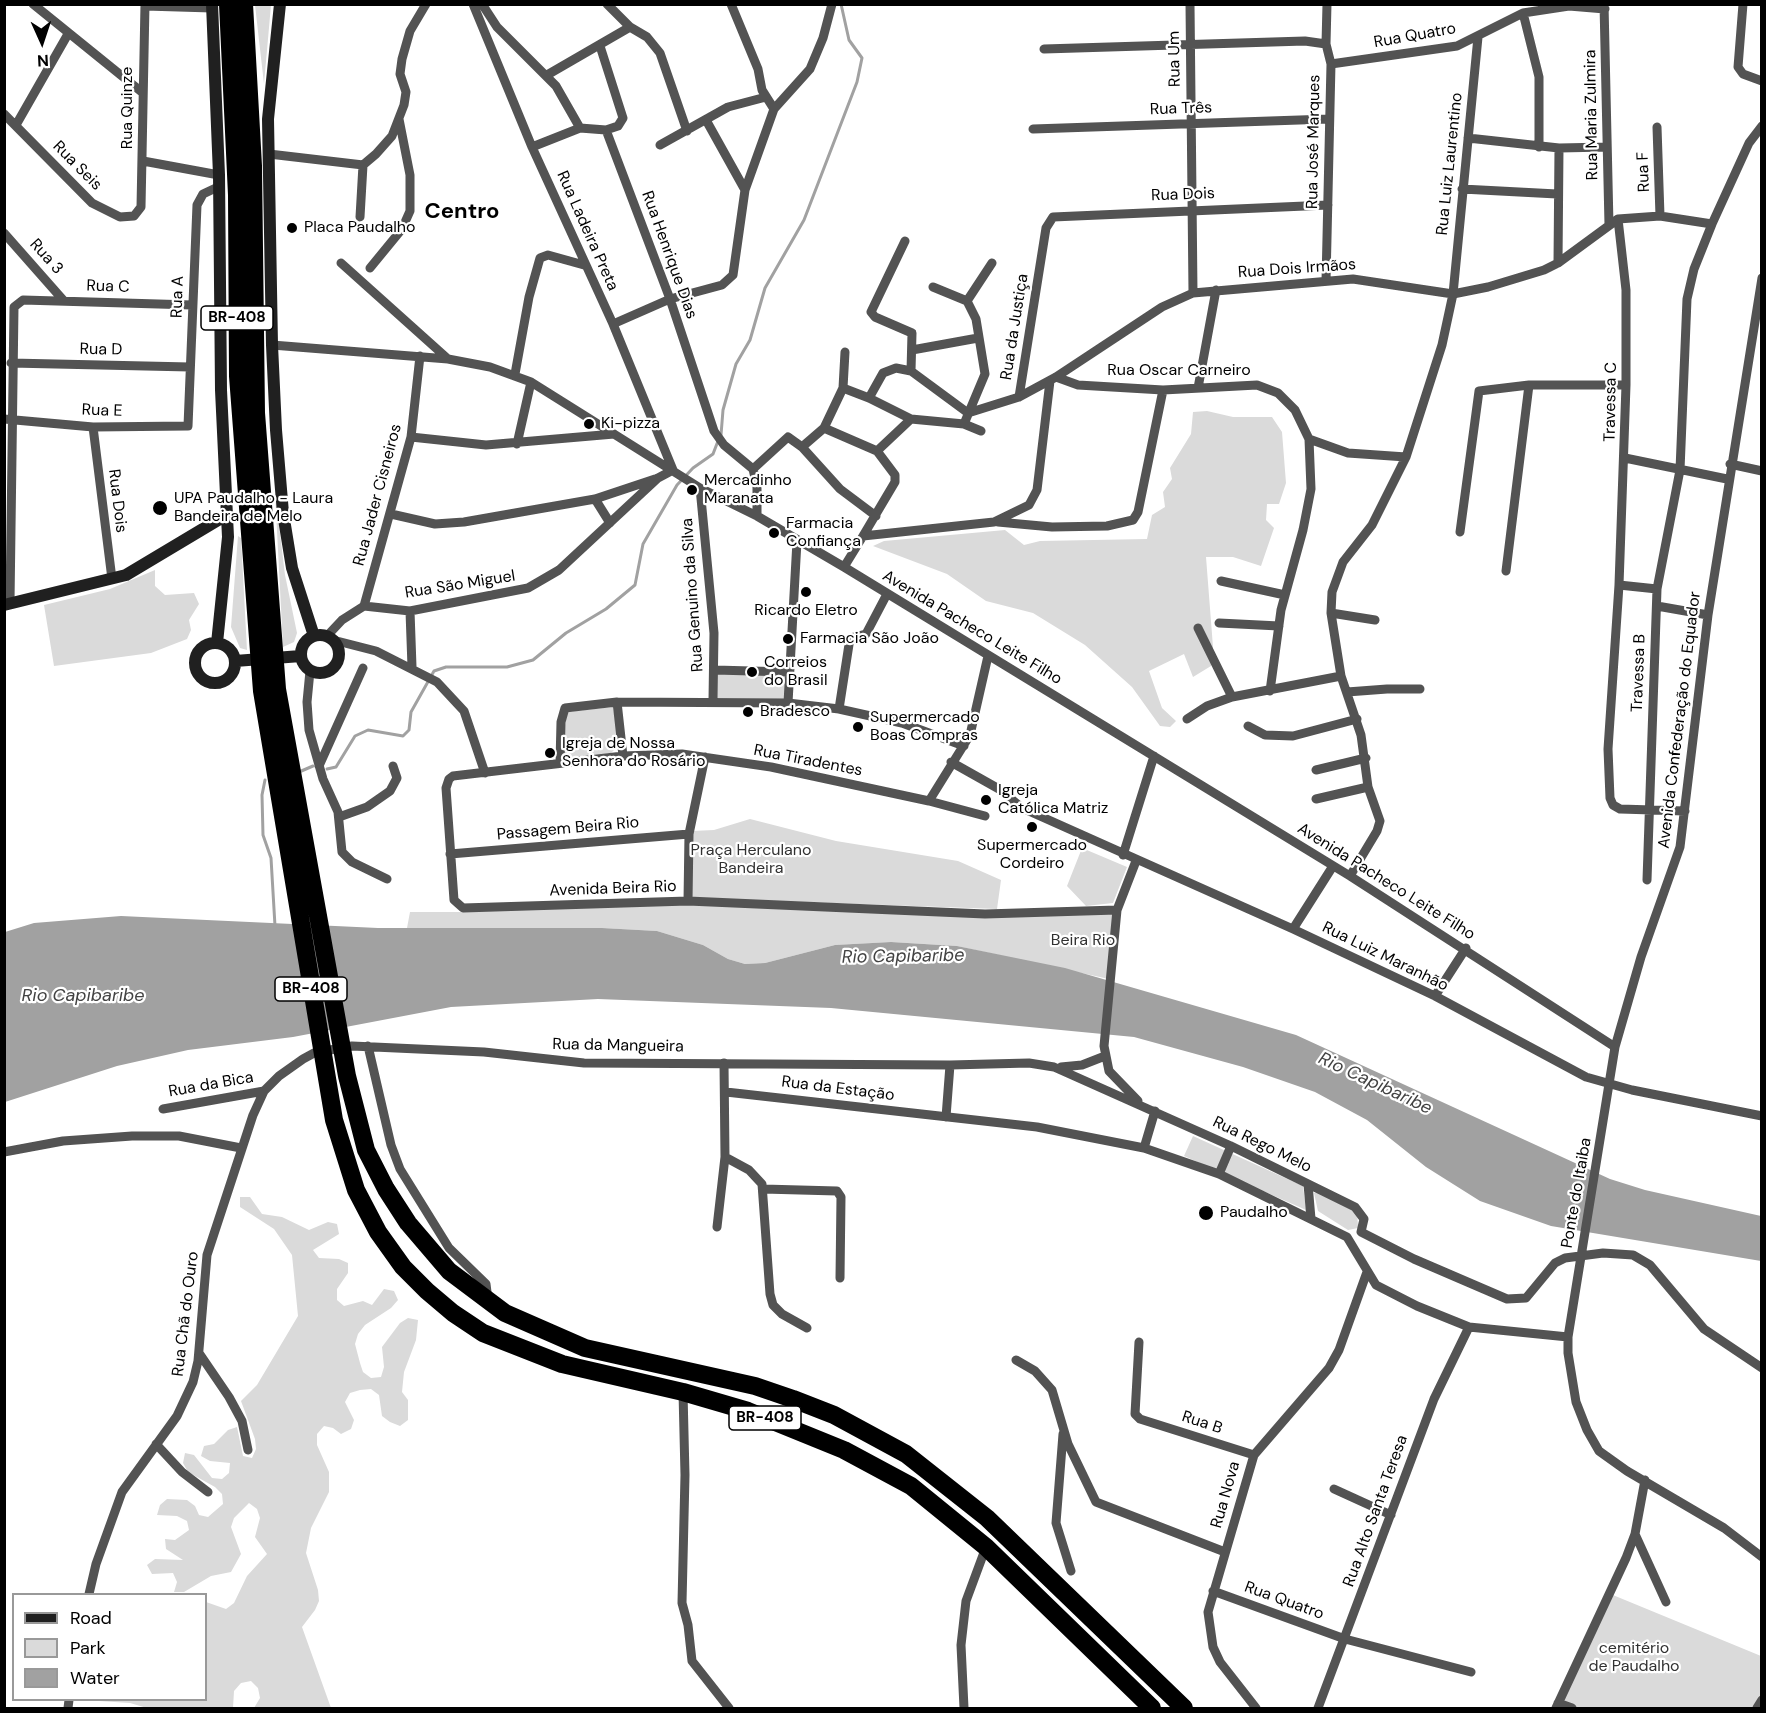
<!DOCTYPE html>
<html>
<head>
<meta charset="utf-8">
<style>
	body { margin:0 }
	#map { position:relative; width:1766px; height:1713px; overflow:hidden; background:#fff; font-family:"DM Sans",sans-serif }
	canvas { display:block }
	.frame { position:absolute; inset:0; border:6px solid #000; pointer-events:none }
	.legend { position:absolute; left:12px; top:1593px; width:195px; height:108px; box-sizing:border-box; background:#fff; border:2px solid #999; margin:0; padding:8px 10px; list-style:none; font-size:18px; color:#000 }
	.legend li { display:flex; align-items:center; gap:12px; height:30px }
	.legend b { width:30px; border:2px solid #999 }
	.north { position:absolute; left:12px; top:12px; width:60px; height:60px; -webkit-text-stroke:4px #fff; paint-order:stroke; rotate:177deg; font-size:16px; font-weight:700; line-height:24px; text-align:center; color:#000 }
	.north::after { content:''; display:block; margin:auto; width:21px; height:27px; background:#000; clip-path:polygon(50% 0,100% 100%,50% 72%,0 100%) }
</style>
</head>
<body>
<div id="map">
<canvas width="1766" height="1713"></canvas>
<div class="frame"></div>
<ul class="legend">
<li><b style="height:8px;background:#202020"></b>Road</li>
<li><b style="height:16px;background:#dadada"></b>Park</li>
<li><b style="height:16px;background:#a1a1a1"></b>Water</li>
</ul>
<div class="north">N</div>
</div>
<script>
const context = document.querySelector('canvas').getContext('2d');
context.lineJoin = 'round';
function fillPath(path, color) {
  context.fillStyle = color;
  context.fill(path, 'evenodd');
}
function shape(rows) {
  const path = new Path2D();
  for (const r of rows) {
    if (r.length === 3) {
      path.moveTo(r[0] + r[2], r[1]);
      path.arc(r[0], r[1], r[2], 0, 2 * Math.PI);
      continue;
    }
    path.moveTo(r[0], r[1]);
    for (let i = 2; i < r.length; i += 2) path.lineTo(r[i], r[i + 1]);
  }
  return path;
}
function strokePath(path, color, width, dash) {
  context.strokeStyle = color;
  context.lineWidth = width;
  context.lineCap = dash ? 'butt' : 'round';
  context.setLineDash(dash || []);
  context.stroke(path);
}
function label(font, color, halo, rows, align = 'center') {
  context.font = font + ' "DM Sans",sans-serif';
  context.lineWidth = 4.5;
  context.setLineDash([]);
  context.textBaseline = 'middle';
  context.strokeStyle = halo;
  context.fillStyle = color;
  for (const [text, x, y, turn = 0] of rows) {
    context.save();
    context.translate(x, y);
    context.rotate((+turn || 0) * Math.PI / 180);
    context.textAlign = isNaN(turn) ? turn : align;
    if (halo) context.strokeText(text, 0, 0);
    context.fillText(text, 0, 0);
    context.restore();
  }
}
fillPath(shape([
	[255,5,271,5,264,84],
	[1207,411,1233,417,1272,417,1282,432,1286,483,1279,504,1267,504,1266,520,1274,528,1261,566,1233,557,1206,557,1213,647,1211,666,1193,677,1184,654,1149,671,1162,708,1176,721,1170,727,1160,726,1132,687,1085,645,1033,613,986,601,947,574,873,546,884,541,1005,530,1024,545,1040,541,1147,539,1152,515,1165,507,1163,492,1172,479,1170,468,1191,434,1193,412],
	[275,492,285,575,297,633,294,642,283,647],
	[238,536,241,538,247,650,240,648,231,627],
	[155,570,155,586,165,595,194,593,199,604,189,620,191,630,187,639,151,653,54,666,44,605,110,589],
	[715,670,788,672,788,703,713,700],
	[613,707,619,745,611,753,567,760,563,754,566,712],
	[750,819,836,841,958,861,1001,880,997,909,692,898,692,831,714,830],
	[1082,848,1127,867,1113,903,1086,906,1067,886],
	[688,901,1012,913,1117,910,1109,979,957,946,891,942,835,945,765,963,745,964,728,959,703,945,657,931,602,928,407,928,410,912,467,912],
	[1193,1136,1303,1186,1306,1210,1184,1156],
	[1319,1192,1357,1208,1358,1228,1348,1230,1318,1211,1314,1193],
	[240,1197,250,1197,262,1214,282,1217,309,1230,328,1222,337,1224,339,1234,313,1250,319,1258,339,1259,348,1263,348,1273,337,1289,337,1300,344,1306,363,1301,372,1305,384,1289,394,1291,398,1300,391,1308,365,1325,358,1334,355,1344,360,1363,363,1372,371,1378,381,1377,384,1367,382,1347,400,1323,408,1318,418,1320,416,1340,404,1372,402,1392,408,1400,408,1420,400,1426,390,1422,382,1416,379,1395,371,1389,360,1390,350,1393,345,1402,354,1420,351,1429,341,1434,333,1428,324,1426,317,1434,317,1445,329,1472,329,1492,311,1528,306,1553,318,1590,319,1601,315,1610,302,1627,331,1708,254,1708,260,1698,258,1688,251,1681,241,1683,234,1691,233,1708,147,1708,130,1703,99,1701,206,1700,206,1602,226,1609,234,1603,247,1576,267,1554,255,1537,260,1518,257,1509,249,1503,234,1518,231,1527,241,1554,231,1572,211,1576,184,1592,174,1592,177,1582,173,1573,152,1574,147,1565,155,1559,183,1560,166,1549,165,1539,175,1540,189,1530,187,1521,177,1516,157,1515,160,1505,167,1499,187,1500,195,1506,199,1515,208,1517,223,1504,222,1494,215,1487,188,1472,183,1463,185,1453,194,1455,212,1478,222,1479,229,1473,230,1463,210,1461,201,1456,204,1446,214,1444,228,1430,237,1427,243,1456,252,1458,256,1449,255,1439,241,1401,257,1385,298,1316,292,1255,274,1229,240,1207],
	[1608,1593,1761,1656,1761,1699,1757,1708,1574,1708,1559,1703]
]), '#dadada');
fillPath(shape([
	[121,916,378,928,602,928,657,931,703,945,728,959,745,964,765,963,835,945,891,942,957,946,1065,968,1296,1035,1610,1179,1645,1190,1761,1216,1761,1261,1551,1226,1480,1201,1426,1167,1367,1120,1315,1092,1243,1067,1134,1037,831,1008,598,999,451,1007,293,1037,188,1050,117,1066,5,1102,5,932,34,923]
]), '#a1a1a1');
strokePath(shape([
	[721,435,723,410,736,364,750,340,765,288,804,220,857,82,862,58,849,40,841,4],
	[327,769,336,767,355,736,368,730,403,736,409,730,411,712,434,671,446,667,507,667,533,660,566,633,606,609,635,585,643,544,677,485,693,468,713,454,718,441],
	[299,772,313,766],
	[265,780,262,795,263,835,271,858,275,926]
]), '#a1a1a1', 3);
strokePath(shape([
	[33,4,143,93],
	[482,4,497,27,556,86,580,128],
	[607,4,630,27,647,37,660,53,687,131],
	[731,4,758,69,762,90,774,109,745,190],
	[1190,4,1193,293],
	[1604,4,1609,225],
	[1743,4,1738,67,1743,74,1762,81],
	[145,6,212,8],
	[1523,13,1539,77,1539,147],
	[600,46,623,118,618,126,606,130,670,299,714,431,724,445,753,469],
	[1044,49,1305,41,1326,44],
	[1331,64,1457,46,1523,13,1569,6,1605,9],
	[547,75,630,27],
	[774,109,810,69,823,38,832,4],
	[4,114,92,203,120,217,134,216,141,207,145,4],
	[16,125,68,34],
	[1657,127,1660,216],
	[1033,129,1329,119],
	[1468,138,1559,148,1607,147],
	[660,145,728,107,766,97],
	[532,147,580,128,606,130],
	[269,154,363,165,376,154,392,136,404,105,406,92,400,74,402,59,410,31,426,4],
	[143,161,219,175],
	[1462,189,1557,194],
	[360,217,363,165],
	[1618,219,1626,290,1626,385,1619,585,1608,749,1610,798,1613,805,1620,809,1685,811],
	[4,233,64,301],
	[905,241,871,312,875,317,912,333,911,371],
	[341,263,448,359],
	[1558,263,1559,148],
	[370,268,402,229,410,211,410,175,399,119],
	[1762,278,1708,615,1680,847,1641,957,1615,1047,1568,1337,1568,1353,1576,1402,1587,1430,1599,1451,1627,1471,1724,1528,1762,1557],
	[1326,281,1331,64,1326,44,1327,4],
	[933,287,967,301,976,319,985,374,964,424],
	[967,301,992,263],
	[613,324,670,299,722,285,733,275,745,190,706,120],
	[272,345,448,359,490,367,531,382,700,488,757,516,844,567,1350,876,1615,1047],
	[912,350,978,338],
	[11,363,190,367],
	[515,374,529,297,540,258,548,255,584,265],
	[1056,377,1078,385,1163,390,1257,385,1278,393,1295,410,1309,439,1311,489,1303,530,1281,610,1270,691],
	[843,388,869,398,911,419,964,424,981,431],
	[1198,388,1216,290],
	[1019,397,1046,228,1053,217,1328,205],
	[869,398,883,373,896,368,911,371,968,413,1019,397,1056,377,1162,307,1193,293,1353,279,1453,294,1488,287,1544,270,1558,263,1618,219,1660,216,1712,224],
	[4,419,93,427,188,426,197,205,203,194,220,186],
	[93,427,112,579],
	[824,428,877,451,895,475,895,482,863,536],
	[411,437,486,445,614,434],
	[1309,439,1348,453,1406,457],
	[517,444,531,382],
	[802,447,840,489,876,516],
	[877,451,911,419],
	[1625,458,1727,479],
	[1730,464,1762,471],
	[700,488,714,633,713,700],
	[595,499,610,523],
	[391,514,435,524,464,522,595,499,655,479],
	[757,516,757,487,753,469,788,437,802,447,824,428,843,388,845,352],
	[998,522,1052,527,1107,526,1133,520,1138,512,1163,390],
	[1460,532,1479,391,1529,385,1626,385],
	[844,567,863,536,994,522,1029,505,1037,490,1050,381],
	[1506,571,1529,385],
	[1221,581,1285,595],
	[1619,585,1657,589],
	[10,603,14,307,23,300,192,305],
	[364,606,410,611,528,588,559,570,658,478,673,470,613,324,532,147,473,4],
	[364,606,411,437,420,356],
	[1657,606,1708,615],
	[410,611,412,667],
	[1331,613,1375,620],
	[1219,623,1279,626],
	[1198,628,1232,697],
	[327,636,342,620,364,606],
	[333,640,376,651,437,682,464,711,485,773],
	[715,670,788,672],
	[310,671,307,702,309,730,323,779,338,812,342,852,352,862,387,879],
	[1347,692,1387,689,1420,689],
	[617,702,623,756],
	[788,703,797,541],
	[839,709,850,638,866,634,887,594],
	[1187,719,1207,706,1232,697,1341,676],
	[1248,726,1265,735,1293,736,1357,719],
	[951,762,999,789,1022,808,1293,929,1435,996,1586,1077,1632,1090,1762,1116],
	[560,763,561,722,565,708,617,702,788,703,839,709,902,723,964,746],
	[319,766,363,668],
	[1316,770,1366,758],
	[1316,799,1368,787],
	[929,801,970,735,988,656],
	[985,816,929,801,771,767,682,754,623,756,453,776,449,779,446,788,454,900,463,908,688,901,985,914,1117,910],
	[339,817,367,807,390,791,397,778,393,766],
	[450,854,689,834],
	[1123,855,1154,756],
	[1136,861,1117,910,1104,1046,1109,1071,1138,1101],
	[1350,876,1377,831,1380,821,1368,787,1361,735,1341,676,1331,613,1332,592,1343,562,1372,525,1406,457,1442,345,1453,294,1478,37],
	[1647,880,1657,589,1680,470,1687,299,1694,269,1712,224,1749,143,1762,126],
	[688,901,689,834,705,757],
	[1293,929,1333,866],
	[1435,996,1466,948],
	[368,1046,391,1145,400,1169,449,1248,486,1284,488,1300],
	[724,1063,725,1157,749,1170,762,1184,770,1294,773,1305,782,1314,807,1328],
	[1061,1067,1082,1065,1105,1056],
	[726,1092,1037,1127,1144,1148,1219,1174,1347,1237,1376,1285,1417,1306,1469,1327,1568,1337],
	[163,1109,264,1091],
	[946,1117,950,1065],
	[1144,1148,1155,1111],
	[4,1152,63,1141,132,1136,179,1136,241,1148],
	[1219,1174,1231,1146],
	[1308,1184,1311,1219],
	[763,1189,837,1191,841,1197,840,1278],
	[717,1227,725,1157],
	[1139,1342,1135,1414,1140,1419,1254,1455],
	[199,1353,229,1397,242,1421,248,1450],
	[1016,1360,1035,1371,1052,1390,1068,1444,1096,1502,1225,1552],
	[683,1392,685,1475,682,1603,688,1625,692,1661,729,1708],
	[1063,1434,1056,1523,1071,1571],
	[156,1444,182,1472,208,1492],
	[1334,1489,1391,1515],
	[1635,1534,1666,1602],
	[1213,1591,1345,1639,1471,1672],
	[89,1594,96,1564,122,1492,177,1416,193,1382,198,1361,207,1255,253,1115,264,1091,279,1076,303,1059,314,1053,352,1046,484,1052,584,1063,950,1065,1029,1063,1054,1067,1231,1146,1355,1207,1364,1219,1361,1232,1414,1259,1507,1299,1526,1298,1555,1263,1565,1258,1603,1253,1633,1255,1650,1265,1704,1329,1762,1368],
	[1558,1703,1572,1708],
	[68,1708,69,1700],
	[964,1708,961,1645,966,1601,986,1547],
	[1256,1708,1220,1662,1213,1647,1208,1612,1254,1455,1329,1368,1339,1350,1367,1272],
	[1318,1708,1434,1399,1469,1327],
	[1556,1708,1626,1558,1635,1534,1645,1480],
	[1757,1708,1762,1700]
]), '#535353', 9);
strokePath(shape([
	[212,4,219,175,221,390,228,537,217,643],
	[280,4,268,119,272,345,276,430,283,513,292,568,314,636],
	[4,605,126,575,228,514],
	[320,654,19],
	[215,663,20],
	[235,661,301,656]
]), '#202020', 12);
strokePath(shape([
	[228,4,237,195,238,376,262,691,334,1120,356,1190,378,1232,403,1267,427,1291,453,1313,483,1333,562,1364,683,1392,748,1411,844,1450,911,1486,986,1547,1152,1708],
	[244,4,253,166,256,413,277,689,347,1076,366,1150,386,1189,408,1223,449,1271,505,1313,585,1348,755,1386,793,1399,834,1415,906,1454,987,1518,1184,1708]
]), '#000', 18);
for (const [x, y, r, color] of [
	[292,228,6,"#000"],
	[589,424,6,"#000"],
	[692,490,6,"#000"],
	[160,508,8,"#000"],
	[774,533,6,"#000"],
	[806,592,6,"#000"],
	[788,639,6,"#000"],
	[752,672,6,"#000"],
	[748,712,6,"#000"],
	[858,727,6,"#000"],
	[550,753,6,"#000"],
	[986,800,6,"#000"],
	[1032,827,6,"#000"],
	[1206,1213,8,"#000"]
]) {
  const dot = new Path2D();
  dot.arc(x, y, r, 0, 2 * Math.PI);
  context.fillStyle = color;
  context.fill(dot);
  strokePath(dot, '#fff', 2);
}
for (const [x, y, w] of [
	[237,318,72],
	[311,989,72],
	[765,1418,72]
]) {
  const box = new Path2D();
  box.roundRect(x - w / 2, y - 12, w, 24, 4.5);
  context.fillStyle = '#fff';
  context.fill(box);
  strokePath(box, '#000', 1.5);
}
label('bold 15px', '#000', null, [
	["BR-408",237,318],
	["BR-408",311,989],
	["BR-408",765,1418]
]);
label('16px', '#000', '#fff', [
	["Rua Quatro",1415,36,-10],
	["Rua Um",1175,59,-91],
	["Rua Quinze",128,108,-90],
	["Rua Três",1181,109,-2],
	["Rua Maria Zulmira",1592,115,-91],
	["Rua José Marques",1314,142,-89],
	["Rua Luiz Laurentino",1450,164,-84],
	["Rua Seis",77,166,45],
	["Rua F",1644,172,-92],
	["Rua Dois",1183,195,-2],
	["Rua Ladeira Preta",587,231,66],
	["Rua Henrique Dias",669,255,70],
	["Rua 3",46,257,48],
	["Rua Dois Irmãos",1297,269,-4],
	["Rua C",108,287,2],
	["Rua A",178,297,-88],
	["Rua da Justiça",1015,327,-81],
	["Rua D",101,350,1],
	["Rua Oscar Carneiro",1179,371],
	["Travessa C",1611,402,-89],
	["Rua E",102,411,2],
	["Rua Jader Cisneiros",378,495,-75],
	["Rua Dois",117,501,83],
	["Rua São Miguel",460,585,-9],
	["Rua Genuino da Silva",693,595,-94],
	["Avenida Pacheco Leite Filho",972,628,31],
	["Travessa B",1639,673,-88],
	["Avenida Confederação do Equador",1680,720,-83],
	["Rua Tiradentes",808,761,11],
	["Passagem Beira Rio",568,829,-5],
	["Avenida Pacheco Leite Filho",1386,882,32],
	["Avenida Beira Rio",613,889,-2],
	["Rua Luiz Maranhão",1385,957,26],
	["Rua da Mangueira",618,1046,1],
	["Rua da Bica",211,1085,-10],
	["Rua da Estação",838,1089,7],
	["Rua Rego Melo",1262,1145,26],
	["Ponte do Itaiba",1577,1193,-80],
	["Rua Chã do Ouro",186,1314,-83],
	["Rua B",1202,1423,18],
	["Rua Nova",1226,1495,-74],
	["Rua Alto Santa Teresa",1376,1511,-70],
	["Rua Quatro",1284,1601,20]
]);
label('16px', '#000', '#fff', [
	["Placa Paudalho",304,228],
	["Ki-pizza",601,424],
	["Mercadinho",704,481],
	["Maranata",704,499],
	["UPA Paudalho - Laura",174,499],
	["Bandeira de Melo",174,517],
	["Farmacia",786,524],
	["Confiança",786,542],
	["Ricardo Eletro",806,611,"center"],
	["Farmacia São João",800,639],
	["Correios",764,663],
	["do Brasil",764,681],
	["Bradesco",760,712],
	["Supermercado",870,718],
	["Boas Compras",870,736],
	["Igreja de Nossa",562,744],
	["Senhora do Rosário",562,762],
	["Igreja",998,791],
	["Católica Matriz",998,809],
	["Supermercado",1032,846,"center"],
	["Cordeiro",1032,864,"center"],
	["Paudalho",1220,1213]
], 'left');
label('16px', '#313131', '#fff', [
	["Praça Herculano",751,851],
	["Bandeira",751,869],
	["Beira Rio",1083,941],
	["cemitério",1634,1649],
	["de Paudalho",1634,1667]
]);
label('italic 18px', '#424242', '#fff', [
	["Rio Capibaribe",903,957,-1],
	["Rio Capibaribe",83,996],
	["Rio Capibaribe",1375,1084,25]
]);
label('bold 22px', '#000', '#fff', [
	["Centro",462,212]
]);
</script>
</body>
</html>
